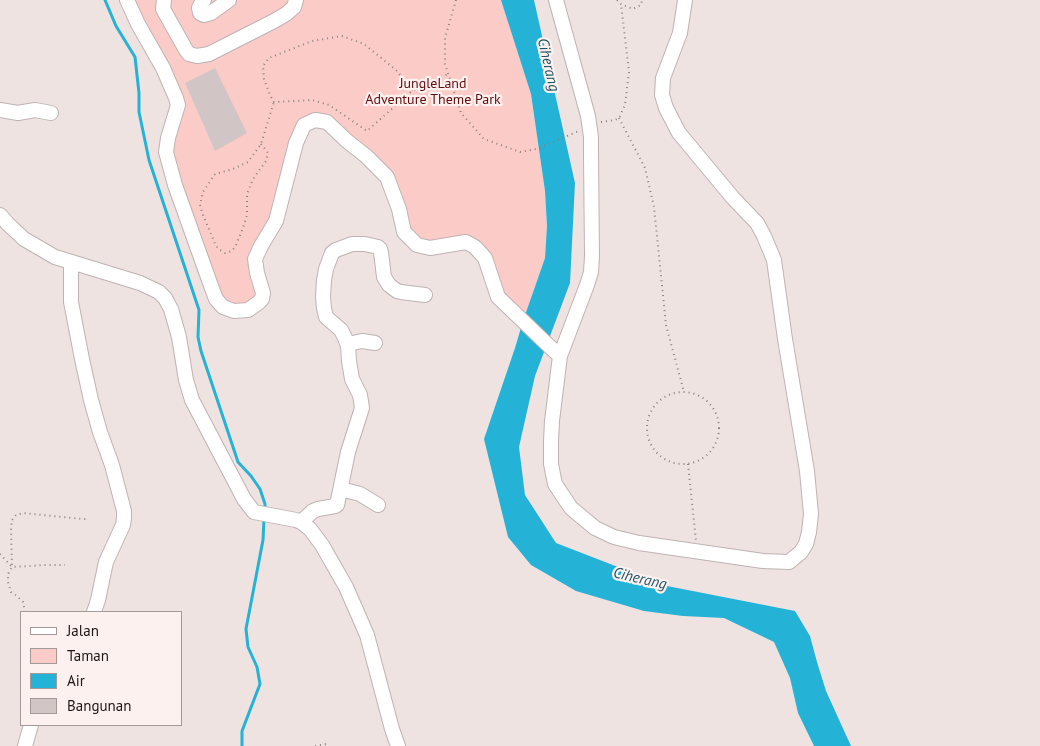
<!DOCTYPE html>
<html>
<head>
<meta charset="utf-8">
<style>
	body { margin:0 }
	#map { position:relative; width:1040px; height:746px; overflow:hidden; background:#efe3e2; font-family:"PT Sans",sans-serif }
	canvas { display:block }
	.legend { position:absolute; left:20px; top:611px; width:162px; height:115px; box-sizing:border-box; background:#fcf1ef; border:1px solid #a29a99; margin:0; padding:6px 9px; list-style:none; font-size:15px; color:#1b1717 }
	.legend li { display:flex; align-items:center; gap:10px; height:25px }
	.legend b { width:25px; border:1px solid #a29a99 }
</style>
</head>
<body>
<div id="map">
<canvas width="1040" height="746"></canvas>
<ul class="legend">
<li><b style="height:6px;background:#fff"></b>Jalan</li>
<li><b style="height:14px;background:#fbccc7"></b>Taman</li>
<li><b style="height:14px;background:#24b3d6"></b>Air</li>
<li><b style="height:14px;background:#d1c6c5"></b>Bangunan</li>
</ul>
</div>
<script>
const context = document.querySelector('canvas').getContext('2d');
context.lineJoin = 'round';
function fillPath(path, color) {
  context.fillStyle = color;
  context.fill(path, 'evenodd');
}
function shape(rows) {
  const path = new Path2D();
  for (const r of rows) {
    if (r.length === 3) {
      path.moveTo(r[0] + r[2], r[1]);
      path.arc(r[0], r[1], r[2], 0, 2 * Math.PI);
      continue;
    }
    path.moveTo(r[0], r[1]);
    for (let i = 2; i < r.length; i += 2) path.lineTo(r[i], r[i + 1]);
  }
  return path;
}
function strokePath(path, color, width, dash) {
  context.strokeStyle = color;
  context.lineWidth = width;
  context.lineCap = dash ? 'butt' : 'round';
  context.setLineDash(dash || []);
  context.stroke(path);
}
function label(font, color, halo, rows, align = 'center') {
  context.font = font + ' "PT Sans",sans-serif';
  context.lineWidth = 4.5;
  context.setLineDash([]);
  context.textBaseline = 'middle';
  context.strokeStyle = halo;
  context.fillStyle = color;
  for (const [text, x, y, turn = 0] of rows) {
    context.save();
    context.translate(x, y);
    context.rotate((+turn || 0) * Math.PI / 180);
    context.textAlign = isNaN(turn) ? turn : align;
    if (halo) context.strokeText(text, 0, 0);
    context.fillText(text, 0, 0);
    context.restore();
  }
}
fillPath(shape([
	[127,0,504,0,531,94,545,191,547,226,545,258,523,321,498,297,475,247,417,245,387,177,327,122,304,125,261,246,258,303,223,307,166,152,178,105]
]), '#fbccc7');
fillPath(shape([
	[501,0,534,0,575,183,570,283,535,376,519,447,525,495,556,543,667,586,795,611,810,636,817,662,826,691,851,746,814,746,798,713,790,678,774,642,724,618,683,616,644,611,576,591,531,565,508,537,484,439,515,348,523,321,545,258,547,226,545,191,531,94]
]), '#24b3d6');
strokePath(shape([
	[105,0,116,26,135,57,139,93,139,112,149,160,199,310,198,337,201,351,238,462,251,476,260,489,265,504,265,510],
	[828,735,833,746],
	[242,746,242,731,260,684,257,667,248,647,246,629,263,540,264,519]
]), '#24b3d6', 3);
fillPath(shape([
	[215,68,247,133,215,151,185,83]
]), '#d1c6c5');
const minor = shape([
	[127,0,138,24,163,68,176,98,178,105,168,138,166,152,175,185,210,283,216,299,223,307,234,311,248,310,258,303,262,299,263,293,257,273,255,259,261,246,276,221,296,143,304,125,315,120,327,122,347,141,366,156,387,177,399,209,404,232,417,245,430,248,466,242,475,247,485,258,498,297,549,346,560,356],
	[164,0,163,9,186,50,189,54,197,56,209,54,274,21,286,14,294,7,296,0],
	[204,0,201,4,199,8,200,13,204,15,211,13,229,0],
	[556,0,588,116,591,137,591,155,592,256,591,272,587,285,560,356,559,364,552,421,551,441,551,464,555,484,571,508,595,528,614,537,639,543,763,561,789,562,801,552,806,544,809,532,811,514,807,471,785,339,774,260,764,236,757,223,733,198,679,133,666,108,662,95,663,78,680,33,685,0],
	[0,110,18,113,35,110,51,113],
	[0,215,8,224,24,239,55,257,140,283,159,292,165,298,171,309,179,337,186,380,192,400,244,499,254,512,296,520,301,522,310,529,322,545,346,587,367,635,392,729,398,746],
	[71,262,71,302,82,359,91,400,100,432,112,465,124,511,124,518,123,525,106,562,98,600,94,612],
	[348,346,353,343,362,341,375,343],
	[341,489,360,494,378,505],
	[301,522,313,511,318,509,335,506,337,505,348,452,362,408,360,395,352,379,349,361,348,346,345,338,341,330,326,317,324,308,323,297,324,280,326,269,332,253,336,250,352,244,365,244,378,247,380,249,381,252,384,277,389,285,397,291,401,292,425,295],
	[25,746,31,725]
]);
strokePath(minor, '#beb3b2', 16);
strokePath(shape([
	[456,0,445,38,445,64,461,113,484,139,520,152,536,149,579,131],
	[617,0,621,4,633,9,641,5,642,0],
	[413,90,396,70,364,44,342,36,312,41,269,58,263,66,264,79,270,95,274,102,312,100,329,105,367,131,413,90,448,74],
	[619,118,645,168,654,207,666,325,684,392],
	[601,122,615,120,619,118,625,105,629,72,621,4],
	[261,144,268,153,266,161,253,179,247,194,247,215,243,228,236,245,232,251,225,253,220,250,216,246,203,215,200,205,203,192,215,174,233,169,248,162,261,144,274,102],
	[683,428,36],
	[688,464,696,541],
	[0,554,12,567,11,528,12,520,16,515,23,513,83,519,89,519],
	[25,612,23,602,17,596,11,592,8,582,8,574,12,567,45,565,65,565],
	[315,746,326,744]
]), '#898180', 2, [1, 4]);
strokePath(minor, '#fff', 14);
label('14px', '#650b0e', '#fcf1ef', [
	["JungleLand",433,84],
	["Adventure Theme Park",433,100]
]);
label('italic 15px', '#1f5564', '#fcf1ef', [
	["Ciherang",548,65,77],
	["Ciherang",640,579,13]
]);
</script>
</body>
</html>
